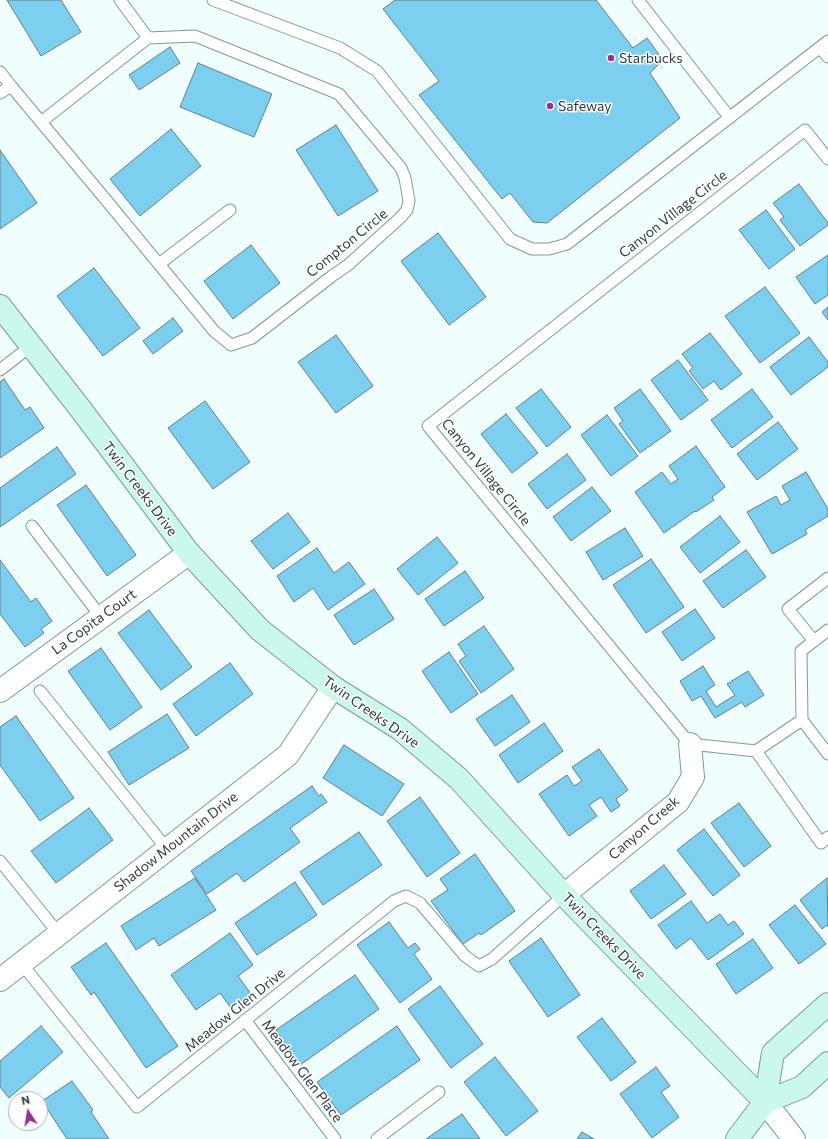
<!DOCTYPE html>
<html>
<head>
<meta charset="utf-8">
<style>
	body { margin:0 }
	#map { position:relative; width:828px; height:1139px; overflow:hidden; background:#f1fefe; font-family:Commissioner,sans-serif }
	canvas { display:block }
	.north { position:absolute; left:8px; top:1091px; width:40px; height:40px; box-sizing:border-box; background:#fff; border:1px solid #acb1b1; border-radius:50%; rotate:348deg; font-size:11px; font-weight:700; line-height:16px; text-align:center; color:#2f3c3d }
	.north::after { content:''; display:block; margin:auto; width:14px; height:18px; background:#993093; clip-path:polygon(50% 0,100% 100%,50% 72%,0 100%) }
</style>
</head>
<body>
<div id="map">
<canvas width="828" height="1139"></canvas>
<div class="north">N</div>
</div>
<script>
const context = document.querySelector('canvas').getContext('2d');
context.lineJoin = 'round';
function fillPath(path, color) {
  context.fillStyle = color;
  context.fill(path, 'evenodd');
}
function shape(rows) {
  const path = new Path2D();
  for (const r of rows) {
    path.moveTo(r[0], r[1]);
    for (let i = 2; i < r.length; i += 2) path.lineTo(r[i], r[i + 1]);
  }
  return path;
}
function strokePath(path, color, width, dash) {
  context.strokeStyle = color;
  context.lineWidth = width;
  context.lineCap = dash ? 'butt' : 'round';
  context.setLineDash(dash || []);
  context.stroke(path);
}
function label(font, color, halo, rows, align = 'center') {
  context.font = font + ' Commissioner,sans-serif';
  context.lineWidth = 3;
  context.setLineDash([]);
  context.textBaseline = 'middle';
  context.strokeStyle = halo;
  context.fillStyle = color;
  for (const [text, x, y, turn = 0] of rows) {
    context.save();
    context.translate(x, y);
    context.rotate((+turn || 0) * Math.PI / 180);
    context.textAlign = isNaN(turn) ? turn : align;
    if (halo) context.strokeText(text, 0, 0);
    context.fillText(text, 0, 0);
    context.restore();
  }
}
const building = shape([
	[7,0,61,0,81,32,41,56,7,0],
	[395,0,596,0,633,48,647,38,663,60,650,73,680,118,547,223,533,222,510,193,502,199,419,95,439,81,383,9,395,0],
	[170,47,180,63,139,90,129,75,170,47],
	[198,63,272,94,254,137,180,107,198,63],
	[336,125,378,191,338,216,296,150,336,125],
	[171,129,201,166,140,216,110,179,171,129],
	[0,150,37,203,0,229,0,150],
	[799,184,828,223,828,225,800,246,780,220,784,217,773,203,799,184],
	[766,210,795,249,769,269,739,230,766,210],
	[438,233,486,297,449,325,401,261,438,233],
	[251,245,280,283,233,319,204,281,251,245],
	[828,255,828,295,815,304,796,277,828,255],
	[94,268,140,328,103,356,57,296,94,268],
	[765,287,800,333,760,363,725,316,765,287],
	[828,307,828,320,822,312,828,307],
	[173,318,183,331,153,354,143,341,173,318],
	[710,333,742,374,721,390,714,381,703,389,689,371,693,368,682,354,710,333],
	[336,335,373,386,336,413,298,362,336,335],
	[809,337,828,362,828,367,791,395,770,367,809,337],
	[678,360,708,400,681,420,651,380,678,360],
	[4,379,25,410,30,407,44,428,0,458,0,382,4,379],
	[541,389,571,427,547,447,516,408,541,389],
	[640,389,671,431,640,453,619,424,623,421,614,408,640,389],
	[752,389,773,417,732,448,711,420,752,389],
	[205,401,250,462,213,489,168,428,205,401],
	[506,414,538,453,512,473,481,434,506,414],
	[607,415,638,456,611,476,581,435,607,415],
	[778,422,798,449,757,480,737,454,778,422],
	[696,446,725,487,712,497,714,500,696,512,695,511,664,533,635,492,662,472,671,484,678,479,669,466,696,446],
	[57,447,76,474,0,527,0,488,57,447],
	[567,454,586,480,547,509,528,484,567,454],
	[806,472,828,509,828,516,805,530,807,534,772,554,747,512,776,496,781,505,790,500,782,486,806,472],
	[86,485,136,555,107,576,57,505,86,485],
	[592,487,611,511,571,541,553,517,592,487],
	[288,513,310,542,273,569,251,541,288,513],
	[720,516,740,542,700,573,680,547,720,516],
	[625,528,643,556,603,580,586,552,625,528],
	[437,537,458,563,418,595,397,569,437,537],
	[317,548,334,573,349,562,365,584,328,610,313,588,294,602,277,576,317,548],
	[746,550,766,577,723,608,703,581,746,550],
	[651,559,684,607,646,633,613,585,651,559],
	[0,560,31,602,36,598,52,621,41,629,44,633,25,647,0,614,0,560],
	[465,571,484,598,444,626,425,599,465,571],
	[374,589,394,619,354,645,334,615,374,589],
	[695,609,715,638,682,661,662,632,695,609],
	[149,610,192,667,161,690,118,633,149,610],
	[484,626,514,669,481,693,459,661,466,656,458,644,484,626],
	[101,648,142,707,110,730,68,671,101,648],
	[449,652,478,694,451,713,422,671,449,652],
	[230,663,253,694,196,736,173,704,230,663],
	[703,666,715,685,706,691,716,707,735,695,727,684,748,671,764,695,745,707,742,702,715,718,701,696,692,701,680,681,703,666],
	[512,695,530,722,495,746,476,719,512,695],
	[167,714,189,748,129,785,108,752,167,714],
	[16,716,74,798,40,821,0,765,0,727,16,716],
	[544,723,563,751,518,783,499,755,544,723],
	[344,745,404,784,382,816,323,778,344,745],
	[599,749,628,790,616,799,620,806,611,812,601,797,589,805,597,816,569,836,539,794,567,775,574,786,582,781,572,767,599,749],
	[312,786,319,796,321,794,327,802,290,828,300,842,244,882,237,873,207,894,191,871,312,786],
	[420,797,460,853,427,877,387,821,420,797],
	[739,803,771,846,744,867,711,823,739,803],
	[89,808,113,840,56,883,31,851,89,808],
	[704,829,740,875,713,896,677,850,704,829],
	[359,832,382,865,323,905,300,872,359,832],
	[475,854,515,911,481,935,479,933,463,944,431,901,448,890,440,879,475,854],
	[664,865,686,894,651,919,630,891,664,865],
	[195,878,216,910,159,946,154,938,136,950,121,926,195,878],
	[827,878,828,927,827,925,822,929,800,900,827,878],
	[295,882,317,915,257,955,235,923,295,882],
	[691,901,707,923,720,914,728,925,734,921,744,934,708,960,691,938,676,949,658,925,691,901],
	[795,905,826,944,799,964,769,925,795,905],
	[389,922,408,948,415,943,420,949,414,954,432,979,400,1003,357,945,389,922],
	[230,933,253,965,238,976,251,994,231,1008,220,993,196,1010,171,975,230,933],
	[541,938,580,995,548,1017,509,961,541,938],
	[753,939,773,968,736,994,716,964,753,939],
	[106,943,178,1046,146,1068,94,992,91,995,71,967,106,943],
	[355,975,379,1009,300,1065,276,1030,355,975],
	[440,986,483,1044,451,1068,408,1009,440,986],
	[602,1018,636,1062,611,1081,577,1037,602,1018],
	[41,1026,63,1052,9,1098,0,1087,0,1061,41,1026],
	[397,1026,420,1060,341,1115,317,1082,397,1026],
	[495,1057,538,1111,506,1136,464,1082,495,1057],
	[656,1067,670,1086,661,1092,679,1117,652,1138,620,1094,656,1067],
	[72,1081,93,1110,91,1112,109,1139,67,1139,42,1101,72,1081],
	[462,1114,480,1139,426,1139,462,1114],
	[582,1132,594,1139,577,1139,582,1132]
]);
fillPath(building, '#7dcff0');
strokePath(building, '#657e89', 1);
const lane = shape([
	[120,0,148,38],
	[213,0,340,48,377,71,510,239,532,249,549,249,567,244,828,41],
	[638,0,730,118],
	[820,48,828,57],
	[0,72,11,86],
	[0,93,11,86,111,206,214,331,231,345,252,338,332,276,348,265,400,218,407,210,409,201,405,178,401,168,339,94,195,36,148,38,41,122],
	[828,159,805,130,428,426,690,744,756,751,802,720,801,651,828,630],
	[159,264,230,210],
	[0,370,31,346],
	[32,526,101,617],
	[814,641,788,609,828,578],
	[40,691,167,849],
	[802,720,828,754],
	[756,751,821,843,828,837],
	[0,861,59,934],
	[21,963,137,1107,394,901,406,896,420,903,465,956,479,966,492,959,564,895],
	[245,1020,335,1139],
	[377,1139,439,1092]
]);
const street = shape([
	[0,691,189,553],
	[564,895,678,802,693,777,690,744],
	[0,980,288,755,333,687],
	[765,1102,794,1139]
]);
const secondary = shape([
	[0,306,79,407,189,553,260,630,333,687,400,729,459,779,564,895,765,1102],
	[765,1102,802,1087,828,1063],
	[737,1139,765,1102,773,1053,828,1004]
]);
strokePath(lane, '#7c9a9b', 13);
strokePath(street, '#7c9a9b', 24);
strokePath(secondary, '#7c9a9b', 24);
strokePath(lane, '#fff', 11);
strokePath(street, '#fff', 22);
strokePath(secondary, '#cbf8ed', 22);
for (const [x, y, r, color] of [
	[611,58,4,"#993093"],
	[550,106,4,"#993093"]
]) {
  const dot = new Path2D();
  dot.arc(x, y, r, 0, 2 * Math.PI);
  context.fillStyle = color;
  context.fill(dot);
  strokePath(dot, '#fff', 1.5);
}
label('14px', '#2f3c3d', '#fff', [
	["Starbucks",619,58],
	["Safeway",558,106]
], 'left');
label('14px', '#2f3c3d', '#fff', [
	["Canyon Village Circle",673,214,-38],
	["Compton Circle",347,243,-39],
	["Canyon Village Circle",486,472,51],
	["Twin Creeks Drive",140,489,53],
	["La Copita Court",94,622,-36],
	["Twin Creeks Drive",371,712,35],
	["Canyon Creek",644,828,-41],
	["Shadow Mountain Drive",176,842,-38],
	["Twin Creeks Drive",604,936,46],
	["Meadow Glen Drive",235,1010,-39],
	["Meadow Glen Place",302,1071,53]
]);
</script>
</body>
</html>
